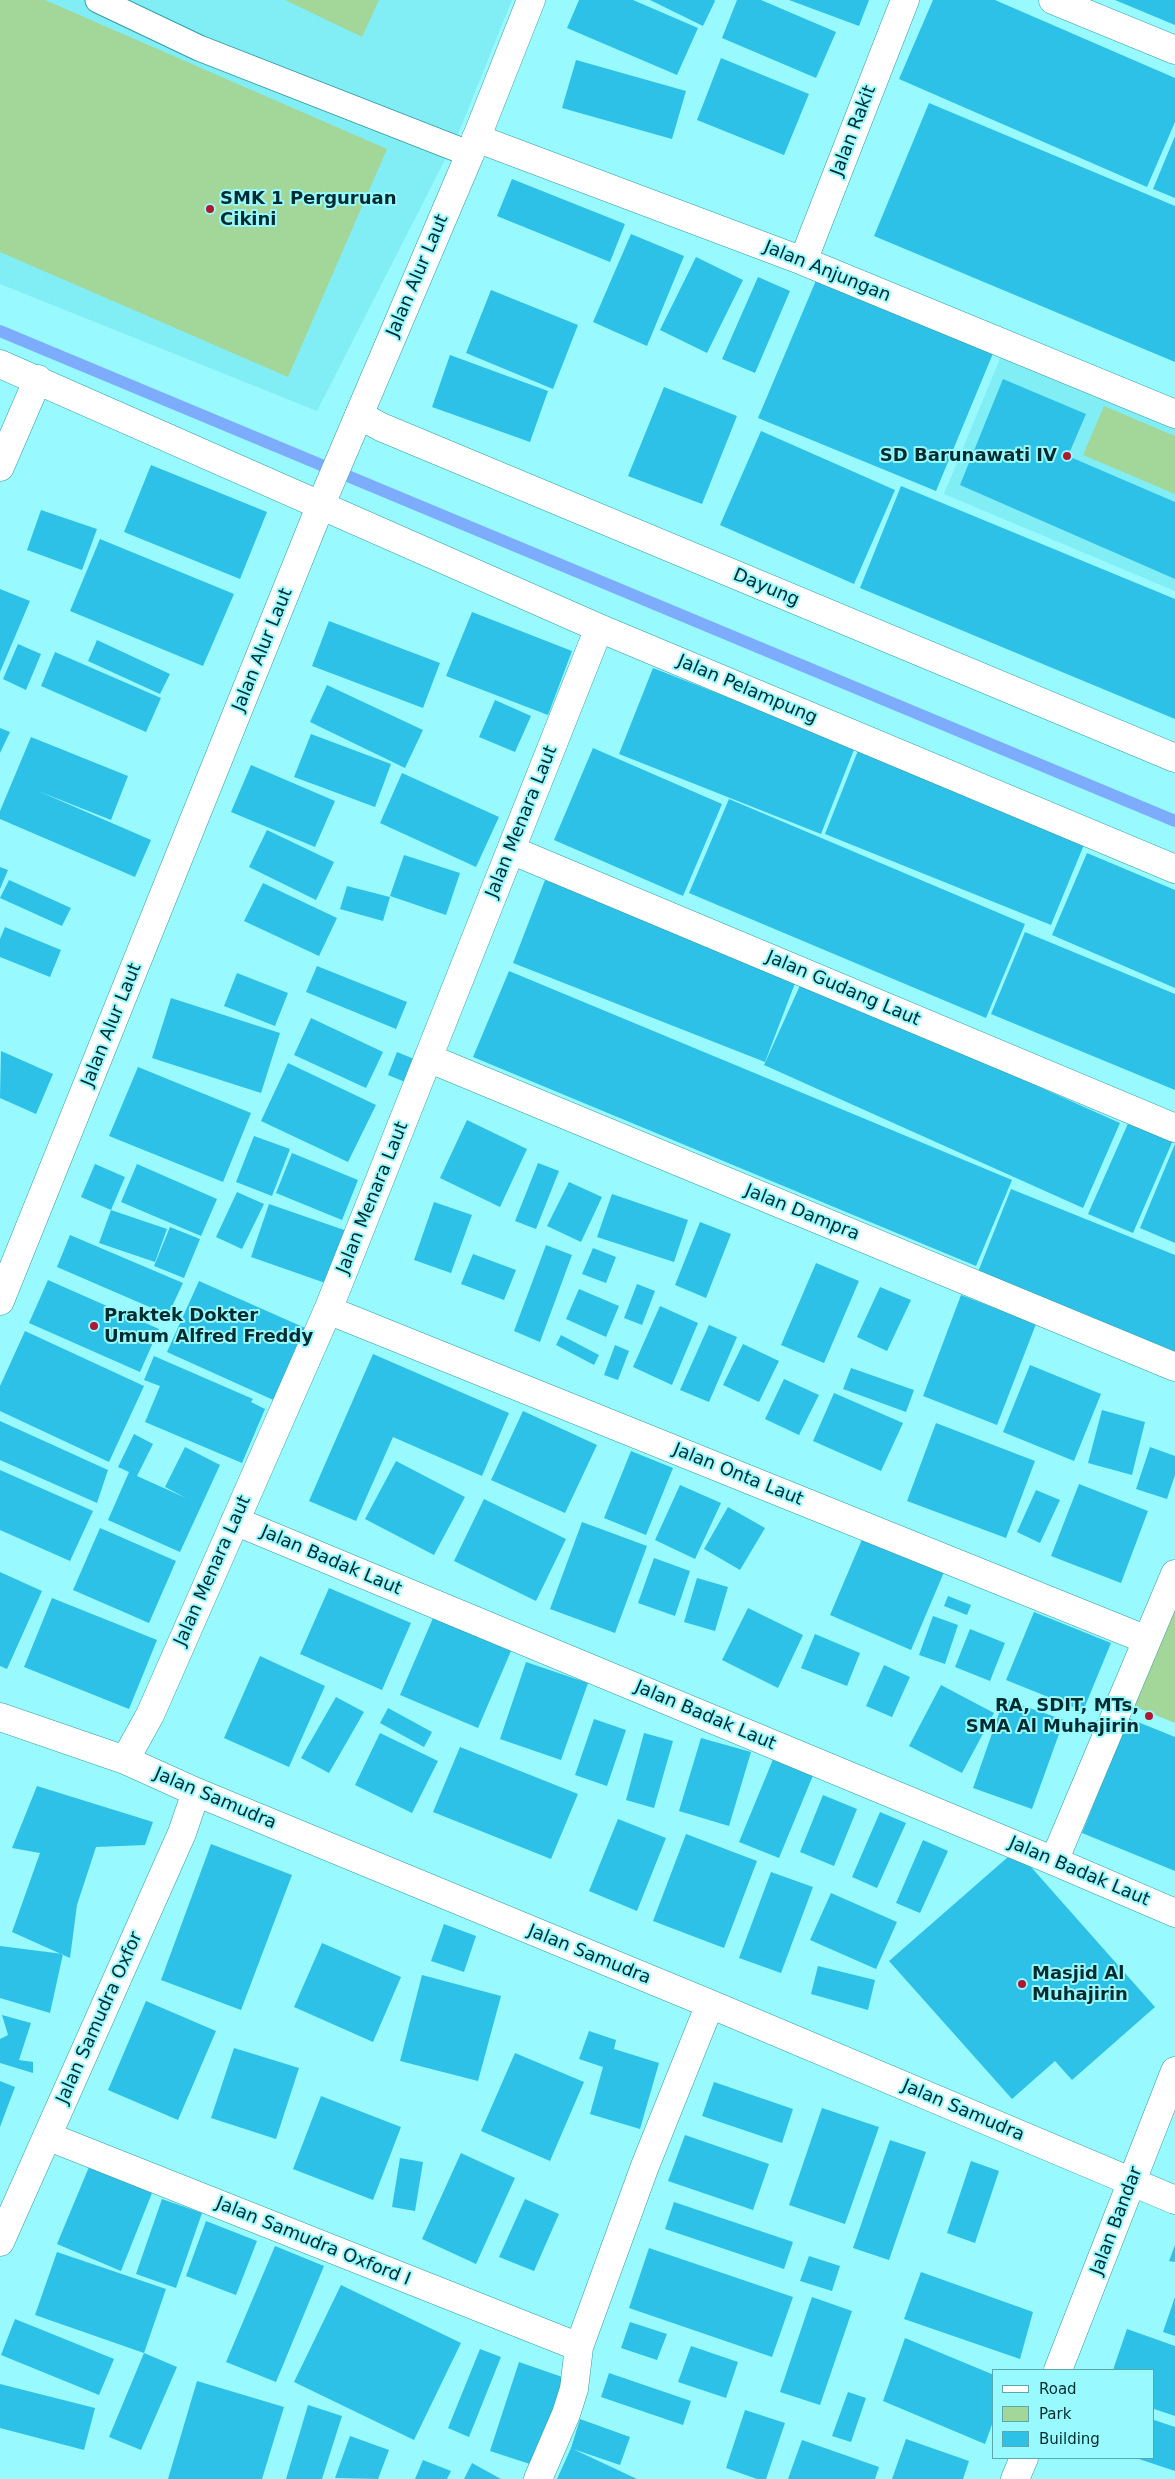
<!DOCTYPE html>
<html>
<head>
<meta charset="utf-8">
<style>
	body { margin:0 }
	#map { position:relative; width:1175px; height:2479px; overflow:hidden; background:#98f9ff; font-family:"DejaVu Sans",sans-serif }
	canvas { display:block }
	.legend { position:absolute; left:992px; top:2369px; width:162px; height:90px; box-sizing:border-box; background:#98f9ff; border:1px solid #5ba7ac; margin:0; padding:6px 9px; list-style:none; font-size:15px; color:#002c2f }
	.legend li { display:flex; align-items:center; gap:10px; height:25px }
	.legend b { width:25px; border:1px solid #5ba7ac }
</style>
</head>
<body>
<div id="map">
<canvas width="1175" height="2479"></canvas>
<ul class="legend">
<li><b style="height:6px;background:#fff"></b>Road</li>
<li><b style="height:14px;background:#a3d79a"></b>Park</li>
<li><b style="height:14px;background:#2dc1e8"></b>Building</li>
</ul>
</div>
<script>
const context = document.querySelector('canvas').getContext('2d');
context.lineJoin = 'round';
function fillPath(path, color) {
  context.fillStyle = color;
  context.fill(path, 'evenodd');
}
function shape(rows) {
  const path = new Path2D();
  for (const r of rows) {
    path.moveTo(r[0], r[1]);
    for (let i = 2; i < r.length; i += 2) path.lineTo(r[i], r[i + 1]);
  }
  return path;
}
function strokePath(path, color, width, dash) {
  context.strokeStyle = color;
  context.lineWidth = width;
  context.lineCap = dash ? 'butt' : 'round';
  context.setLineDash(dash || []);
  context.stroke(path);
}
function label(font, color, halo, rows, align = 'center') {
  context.font = font + ' "DejaVu Sans",sans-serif';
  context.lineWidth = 4;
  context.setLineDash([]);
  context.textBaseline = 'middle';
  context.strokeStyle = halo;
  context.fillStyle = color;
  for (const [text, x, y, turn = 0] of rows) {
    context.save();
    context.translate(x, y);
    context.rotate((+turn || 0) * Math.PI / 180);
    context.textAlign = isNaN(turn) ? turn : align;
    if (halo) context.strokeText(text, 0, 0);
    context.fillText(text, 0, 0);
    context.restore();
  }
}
fillPath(shape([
	[0,0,512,0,458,134,317,411,0,284],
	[1004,349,1175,419,1175,591,944,494]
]), '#81eef5');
fillPath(shape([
	[0,0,45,0,387,149,288,377,0,252],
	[285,0,379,0,362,37],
	[1104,406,1175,436,1175,494,1083,455],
	[1175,1604,1175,1723,1133,1706]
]), '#a3d79a');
strokePath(shape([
	[0,331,1175,821]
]), '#7dacfd', 12);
fillPath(shape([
	[579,0,633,0,698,28,677,75,567,28],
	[650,0,714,0,715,1,703,26],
	[737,0,761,0,836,32,816,78,722,38],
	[789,0,869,0,859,26],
	[933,0,995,0,1175,78,1175,122,1147,187,899,79],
	[1115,0,1175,0,1175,25],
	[721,58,809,94,784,155,697,120],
	[576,60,686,91,672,139,562,108],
	[929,103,1175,206,1175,362,874,236],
	[1175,136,1175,198,1153,189],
	[512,179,625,224,610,262,497,216],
	[631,234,684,256,647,346,593,322],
	[696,257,743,280,707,353,660,330],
	[758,277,790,291,755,373,722,359],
	[817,278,994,351,936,491,758,418],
	[491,290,578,325,553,389,466,353],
	[450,355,548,391,530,442,432,407],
	[1003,379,1086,414,1068,456,1175,502,1175,579,960,485],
	[664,387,737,416,702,504,628,476],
	[761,431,895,490,854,584,720,525],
	[151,465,267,512,240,579,124,532],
	[901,486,1175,599,1175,719,860,588],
	[41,510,97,529,82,570,27,550],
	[100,539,234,594,203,666,70,611],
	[0,589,30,601,0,672],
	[472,612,572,651,548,715,446,676],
	[329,621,440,663,423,708,312,666],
	[97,640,170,674,160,694,88,661],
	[18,644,41,654,26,690,3,679],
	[55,652,161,698,146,732,41,686],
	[653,668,855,747,821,834,619,754],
	[327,685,423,730,405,768,310,722],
	[495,700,531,716,515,752,479,737],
	[0,728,10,732,0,753],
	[311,734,391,764,375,807,294,777],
	[31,737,128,776,111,820,38,791,151,840,135,877,0,819,0,811],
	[861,743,1088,835,1051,925,825,834],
	[593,748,722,804,683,896,554,840],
	[251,765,335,801,315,847,231,812],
	[402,773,499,817,476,867,380,823],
	[729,799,1025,924,986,1018,689,893],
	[267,830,334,862,316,900,249,867],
	[1087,853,1175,890,1175,988,1052,935],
	[404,855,460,873,446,915,390,896],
	[0,867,8,870,0,889],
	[9,880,71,908,62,926,0,898],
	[545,880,797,978,765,1062,513,963],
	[263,883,337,918,319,956,244,921],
	[347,886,390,897,383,921,340,909],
	[5,927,61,950,50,977,0,957,0,939],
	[1025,932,1175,994,1175,1090,991,1014],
	[317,966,407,1002,396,1029,306,992],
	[509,971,1012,1180,976,1266,473,1057],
	[237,973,288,993,275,1026,224,1006],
	[802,981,1120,1123,1083,1208,764,1065],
	[171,998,280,1033,261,1093,152,1058],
	[311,1018,383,1052,366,1088,294,1055],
	[1,1051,53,1074,36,1114,0,1098],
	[397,1052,414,1059,405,1082,388,1075],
	[288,1063,376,1105,348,1162,261,1121],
	[138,1067,251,1113,223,1182,109,1136],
	[1130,1119,1174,1138,1133,1233,1088,1214],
	[467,1120,527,1149,500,1207,440,1178],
	[254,1136,290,1149,272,1196,236,1182],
	[1175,1144,1175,1243,1140,1228],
	[292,1153,358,1180,342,1220,276,1193],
	[538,1163,559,1171,536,1229,515,1221],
	[95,1164,125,1177,111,1210,81,1197],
	[137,1164,217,1199,201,1236,121,1202],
	[569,1182,602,1197,581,1242,547,1226],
	[1011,1189,1175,1255,1175,1364,974,1282],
	[237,1192,264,1204,242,1249,216,1237],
	[612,1194,688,1220,674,1262,597,1237],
	[434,1202,472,1215,451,1273,414,1260],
	[269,1204,350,1232,331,1285,251,1257],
	[111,1210,167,1229,155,1262,99,1243],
	[700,1222,731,1234,706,1298,675,1285],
	[170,1227,200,1239,184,1278,154,1266],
	[70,1235,183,1283,168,1315,57,1267],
	[546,1245,572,1255,540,1342,514,1331],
	[593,1248,616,1257,606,1283,582,1274],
	[473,1254,516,1270,504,1300,461,1284],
	[816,1263,859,1281,824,1363,781,1345],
	[48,1280,159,1329,140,1372,29,1323],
	[199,1281,312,1331,280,1403,167,1352],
	[637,1284,655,1291,642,1325,624,1318],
	[880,1287,911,1300,887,1351,857,1337],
	[579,1289,619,1306,606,1337,566,1319],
	[961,1295,1036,1324,997,1425,923,1396],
	[660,1306,698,1323,672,1385,633,1367],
	[709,1325,737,1337,709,1402,680,1390],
	[25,1331,144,1386,109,1462,0,1411,0,1386],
	[561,1335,599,1355,594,1365,556,1345],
	[743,1344,779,1361,759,1402,723,1385],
	[615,1345,629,1351,618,1380,604,1375],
	[373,1354,509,1413,482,1476,393,1437,356,1521,309,1501],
	[154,1356,253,1399,251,1402,265,1409,242,1463,145,1422,160,1386,144,1380],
	[1030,1365,1101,1394,1074,1461,1003,1432],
	[851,1368,914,1390,906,1412,843,1389],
	[784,1379,819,1395,799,1435,765,1419],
	[834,1393,903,1423,881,1471,813,1441],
	[1102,1410,1145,1422,1132,1475,1088,1463],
	[523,1411,597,1445,565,1513,491,1480],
	[0,1421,108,1470,97,1503,0,1460],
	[936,1423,1035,1461,1006,1538,907,1501],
	[134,1434,153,1444,137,1476,186,1498,165,1487,185,1447,220,1465,180,1552,108,1520,129,1472,118,1467],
	[1150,1447,1175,1456,1175,1475,1167,1499,1136,1489],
	[631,1451,673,1468,646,1535,604,1518],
	[396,1461,465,1497,434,1555,365,1519],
	[0,1470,93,1511,70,1561,0,1530],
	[1079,1484,1148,1511,1121,1583,1051,1556],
	[680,1485,721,1503,695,1559,655,1540],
	[1036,1490,1060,1500,1040,1543,1017,1532],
	[484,1499,566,1539,536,1601,454,1561],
	[728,1507,765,1528,740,1570,704,1549],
	[582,1522,647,1546,615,1633,550,1609],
	[100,1528,176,1561,149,1623,73,1590],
	[866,1530,947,1565,911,1650,830,1615],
	[654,1558,690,1571,675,1616,638,1603],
	[0,1572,42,1591,7,1669,0,1666],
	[697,1578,728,1587,715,1631,684,1622],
	[329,1588,411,1623,382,1690,300,1654],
	[948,1596,971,1605,967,1615,944,1606],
	[52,1598,157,1640,129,1709,24,1667],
	[748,1608,803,1635,778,1688,722,1660],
	[1034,1612,1111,1643,1083,1711,1006,1680],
	[933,1616,958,1625,945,1664,919,1655],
	[433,1618,511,1651,478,1728,400,1695],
	[970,1629,1005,1643,990,1681,955,1667],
	[815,1634,860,1653,847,1686,801,1668],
	[260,1656,325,1686,289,1767,224,1738],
	[526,1662,588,1683,561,1760,500,1739],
	[884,1665,910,1677,892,1717,866,1706],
	[941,1685,994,1713,962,1773,909,1746],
	[336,1697,364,1712,329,1773,301,1758],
	[1004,1699,1064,1720,1032,1809,973,1788],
	[388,1708,432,1732,424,1747,380,1723],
	[1128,1718,1175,1737,1175,1871,1082,1833],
	[594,1719,626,1730,607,1786,575,1775],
	[380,1733,438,1761,412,1813,355,1785],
	[644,1733,673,1741,654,1808,626,1800],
	[701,1738,751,1752,729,1826,679,1811],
	[460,1747,578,1794,551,1859,433,1812],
	[774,1757,814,1773,779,1858,739,1842],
	[37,1786,153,1822,145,1845,96,1847,77,1905,70,1958,12,1932,40,1853,12,1848],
	[823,1795,857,1809,834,1866,800,1852],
	[880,1812,906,1823,877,1888,852,1877],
	[618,1819,666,1838,637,1911,589,1891],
	[686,1834,757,1861,724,1948,653,1921],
	[923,1840,948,1851,920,1913,896,1903],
	[211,1844,292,1875,241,2010,161,1980],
	[1016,1850,1155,2007,1072,2080,1055,2061,1012,2099,889,1961],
	[771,1872,813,1887,781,1973,739,1958],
	[831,1893,897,1922,876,1969,810,1940],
	[444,1924,476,1936,464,1972,431,1961],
	[322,1943,401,1977,373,2042,294,2007],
	[0,1946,63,1954,50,2013,0,1998],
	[818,1966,875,1980,868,2010,811,1994],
	[422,1975,501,1996,478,2081,400,2061],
	[146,2001,216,2031,178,2120,108,2090],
	[2,2015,31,2023,19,2060,33,2062,33,2073,0,2063,0,2039,8,2035],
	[589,2031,616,2040,614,2049,659,2063,640,2129,590,2114,603,2067,579,2059],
	[234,2048,299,2068,276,2139,211,2118],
	[515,2053,584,2082,550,2161,481,2131],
	[0,2081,15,2087,0,2127],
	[714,2082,793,2109,782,2143,702,2116],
	[321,2096,401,2127,373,2200,293,2169],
	[822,2108,879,2127,845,2224,789,2205],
	[685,2135,769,2164,753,2210,668,2181],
	[890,2140,926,2152,889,2260,853,2248],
	[461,2153,515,2178,476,2264,422,2239],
	[400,2158,423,2162,415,2211,392,2207],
	[971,2161,999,2171,975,2243,947,2233],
	[89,2167,152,2193,121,2271,57,2244],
	[162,2199,202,2213,176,2288,136,2274],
	[525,2199,559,2214,534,2271,499,2257],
	[674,2202,793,2242,784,2269,665,2229],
	[206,2221,257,2241,236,2295,186,2276],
	[1175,2245,1175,2262,1169,2261],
	[275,2246,324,2266,276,2382,226,2362],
	[649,2248,793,2297,772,2357,629,2308],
	[57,2252,166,2289,144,2353,35,2315],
	[809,2256,840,2266,832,2291,800,2281],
	[921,2272,1033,2312,1020,2359,904,2319],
	[341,2285,461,2343,414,2440,294,2382],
	[812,2297,852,2311,820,2405,780,2392],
	[1175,2297,1175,2336,1163,2332],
	[15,2319,114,2359,99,2395,1,2355],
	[630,2322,667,2334,657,2360,621,2348],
	[1127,2329,1175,2346,1175,2416,1154,2409,1154,2370,1113,2370],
	[905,2338,994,2375,994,2419,985,2444,883,2401],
	[691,2346,738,2362,726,2398,678,2382],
	[480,2349,501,2357,469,2437,448,2428],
	[144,2353,177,2367,141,2450,109,2437],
	[519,2362,568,2379,539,2467,490,2451],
	[609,2373,691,2401,683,2425,601,2397],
	[197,2381,284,2407,262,2479,168,2479],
	[0,2384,95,2408,84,2450,0,2428],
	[848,2392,866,2398,851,2442,832,2436],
	[308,2405,342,2416,322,2479,286,2479],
	[745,2410,785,2423,766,2479,757,2479,726,2468],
	[580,2419,630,2437,620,2465,573,2449,637,2479,557,2479,571,2448],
	[1154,2420,1175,2427,1175,2471,1136,2458,1154,2458],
	[350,2436,389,2450,378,2479,335,2478],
	[906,2439,969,2461,963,2479,892,2479],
	[802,2440,879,2467,875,2479,788,2479],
	[423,2460,451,2471,447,2479,415,2479],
	[472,2463,501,2479,464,2479]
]), '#2dc1e8');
const service = shape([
	[98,0,199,48,470,154]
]);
const minor = shape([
	[1053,0,1175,50],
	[476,138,803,261,1175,414],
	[803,261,905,0],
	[0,364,599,628,1175,869],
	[359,415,381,427,1175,758],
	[0,467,38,379],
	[511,850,1175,1128],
	[428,1058,1175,1367],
	[328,1310,1147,1640],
	[235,1521,1054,1861,1175,1913],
	[0,1717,125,1760,196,1792,710,2004,1175,2200],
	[125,1760,150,1715,328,1310,599,628],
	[1054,1861,1175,1574],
	[47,2136,579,2347],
	[0,2242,182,1833,196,1792],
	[1058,2370,1175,2071],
	[538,2479,566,2414,574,2389,579,2347,645,2166,710,2004],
	[1015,2479,1024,2458]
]);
const tertiary = shape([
	[0,1301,322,502,470,154,531,0]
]);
strokePath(service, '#349ba1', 27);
strokePath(minor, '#349ba1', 29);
strokePath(tertiary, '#349ba1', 29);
strokePath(service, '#fff', 25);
strokePath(minor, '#fff', 28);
strokePath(tertiary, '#fff', 28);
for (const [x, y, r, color] of [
	[210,209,5,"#ae192f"],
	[1067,456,5,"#ae192f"],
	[94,1326,5,"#ae192f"],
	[1149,1716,5,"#ae192f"],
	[1022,1984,5,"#ae192f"]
]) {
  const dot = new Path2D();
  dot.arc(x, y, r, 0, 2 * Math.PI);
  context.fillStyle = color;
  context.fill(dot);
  strokePath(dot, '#98f9ff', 2);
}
label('18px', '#002c2f', '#98f9ff', [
	["Jalan Rakit",854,131,-69],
	["Jalan Anjungan",827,272,22],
	["Jalan Alur Laut",418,276,-67],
	["Dayung",766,588,23],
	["Jalan Alur Laut",263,650,-68],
	["Jalan Pelampung",747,690,23],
	["Jalan Menara Laut",522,822,-68],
	["Jalan Gudang Laut",843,989,23],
	["Jalan Alur Laut",112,1025,-68],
	["Jalan Menara Laut",373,1198,-68],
	["Jalan Dampra",802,1213,22],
	["Jalan Onta Laut",738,1475,22],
	["Jalan Badak Laut",331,1561,23],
	["Jalan Menara Laut",213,1571,-66],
	["Jalan Badak Laut",705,1716,23],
	["Jalan Samudra",215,1799,23],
	["Jalan Badak Laut",1079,1872,23],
	["Jalan Samudra",589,1955,22],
	["Jalan Samudra Oxfor",100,2018,-66],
	["Jalan Samudra",963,2111,23],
	["Jalan Bandar",1117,2221,-69],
	["Jalan Samudra Oxford I",313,2242,22]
]);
label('bold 18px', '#002c2f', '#98f9ff', [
	["SMK 1 Perguruan",220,199],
	["Cikini",220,220],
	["SD Barunawati IV",1057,456,"right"],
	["Praktek Dokter",104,1316],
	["Umum Alfred Freddy",104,1337],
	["RA, SDIT, MTs,",1139,1706,"right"],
	["SMA Al Muhajirin",1139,1727,"right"],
	["Masjid Al",1032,1974],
	["Muhajirin",1032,1995]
], 'left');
</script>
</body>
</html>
